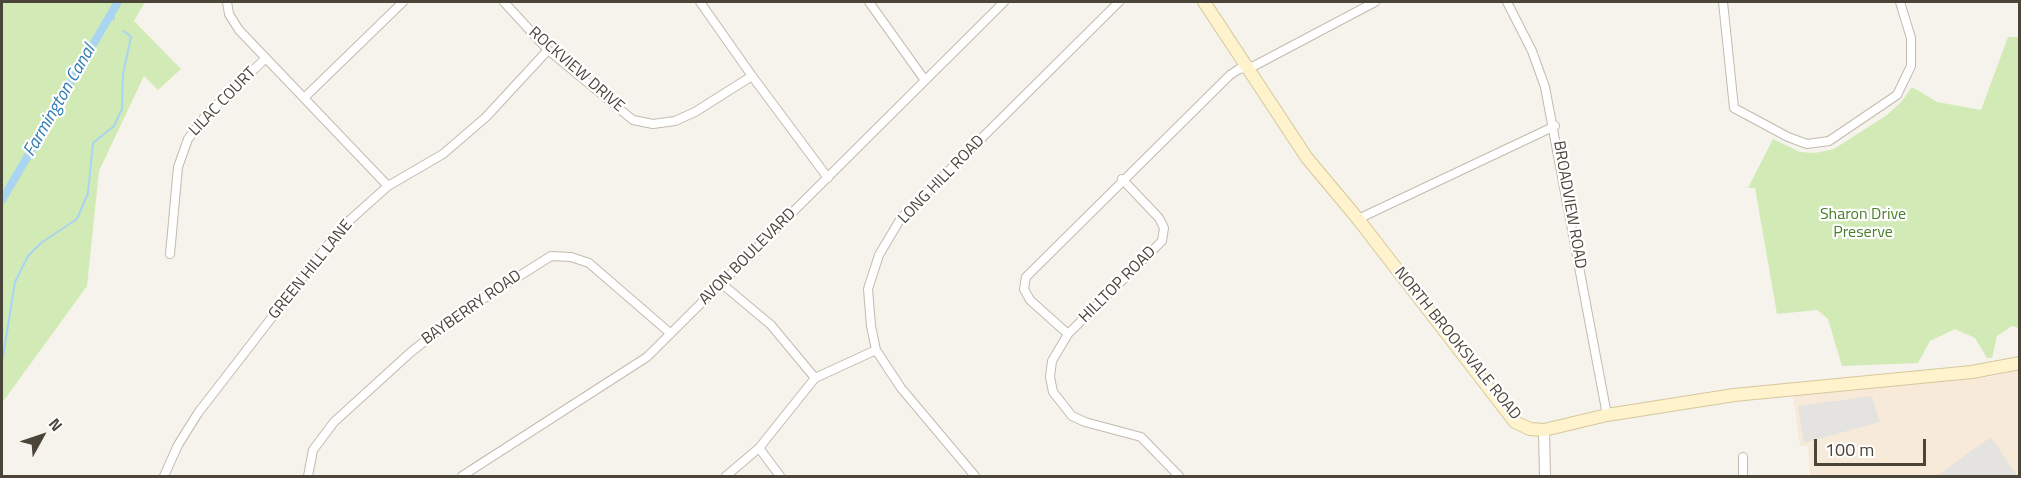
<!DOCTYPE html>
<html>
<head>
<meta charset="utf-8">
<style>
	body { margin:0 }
	#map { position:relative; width:2021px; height:478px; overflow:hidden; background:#f6f3ec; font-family:"Titillium Web",sans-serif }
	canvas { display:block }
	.frame { position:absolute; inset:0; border:3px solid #4b4439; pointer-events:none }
	.north { position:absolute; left:12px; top:406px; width:60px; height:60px; -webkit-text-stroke:4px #fff; paint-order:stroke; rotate:50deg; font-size:16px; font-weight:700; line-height:24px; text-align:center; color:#4b4439 }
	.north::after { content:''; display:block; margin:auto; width:21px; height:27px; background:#4b4439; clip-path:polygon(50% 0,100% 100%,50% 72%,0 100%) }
	.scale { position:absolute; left:1814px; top:439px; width:112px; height:27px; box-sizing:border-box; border:3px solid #4b4439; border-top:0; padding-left:8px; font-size:18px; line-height:21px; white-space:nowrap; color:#4b4439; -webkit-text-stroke:4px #fff; paint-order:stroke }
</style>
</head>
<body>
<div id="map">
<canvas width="2021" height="478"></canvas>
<div class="frame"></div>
<div class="north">N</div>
<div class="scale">100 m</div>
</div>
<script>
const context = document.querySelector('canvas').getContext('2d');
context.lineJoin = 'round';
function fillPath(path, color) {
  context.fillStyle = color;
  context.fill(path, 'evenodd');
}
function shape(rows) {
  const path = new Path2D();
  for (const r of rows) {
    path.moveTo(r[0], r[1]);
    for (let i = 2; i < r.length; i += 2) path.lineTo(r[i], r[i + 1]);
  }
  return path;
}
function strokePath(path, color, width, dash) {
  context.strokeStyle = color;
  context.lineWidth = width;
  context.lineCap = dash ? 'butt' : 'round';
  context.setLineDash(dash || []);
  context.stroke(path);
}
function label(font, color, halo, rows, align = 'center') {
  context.font = font + ' "Titillium Web",sans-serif';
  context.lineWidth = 4.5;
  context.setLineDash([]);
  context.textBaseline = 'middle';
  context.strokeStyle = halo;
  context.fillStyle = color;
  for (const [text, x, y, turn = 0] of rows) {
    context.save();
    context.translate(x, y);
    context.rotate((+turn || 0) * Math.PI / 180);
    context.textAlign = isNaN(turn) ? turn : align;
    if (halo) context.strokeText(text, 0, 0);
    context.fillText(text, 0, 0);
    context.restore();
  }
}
fillPath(shape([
	[2019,370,2019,476,1810,476,1808,446,1800,446,1793,396,1990,377]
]), '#f7ead8');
fillPath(shape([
	[2,2,145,2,134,21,181,69,158,90,144,76,99,171,87,286,2,403],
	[2008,37,2020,37,2019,328,2012,326,1997,336,1992,358,1987,358,1975,338,1955,329,1930,341,1918,363,1842,366,1828,319,1817,310,1777,314,1755,188,1748,188,1773,139,1800,152,1815,153,1834,149,1887,115,1902,101,1912,87,1937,102,1981,110]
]), '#d2eab5');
fillPath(shape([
	[1872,396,1880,422,1804,443,1798,406],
	[1991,437,2017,476,1936,476]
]), '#e5e3e0');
strokePath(shape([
	[112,11,114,20],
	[2,363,15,282,28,256,41,243,77,219,88,193,93,143,114,126,122,109,123,74,131,37,124,31]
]), '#a9d4f2', 2);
strokePath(shape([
	[2,200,118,2]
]), '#a9d4f2', 8);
const minor = shape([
	[227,2,229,14,239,30,388,186],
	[504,2,548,50,633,120,653,124,675,121,695,112,752,76],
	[700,2,752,76,828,178],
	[869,2,924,79],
	[1507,2,1532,51,1545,87,1607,415],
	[1723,2,1734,108,1788,137,1807,144,1829,141,1897,95,1911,66,1911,38,1900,2],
	[304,98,403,2],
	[1122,179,1159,218,1164,228,1162,241,1068,334,1052,361,1050,377,1053,392,1072,416,1085,422,1141,437,1179,476],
	[1358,219,1555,126],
	[170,254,178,167,188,139,206,115,266,58],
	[722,284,771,325,815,378],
	[1068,334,1030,300,1024,289,1026,277,1230,75,1239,69,1254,66,1375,2],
	[759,448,780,476],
	[164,476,178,445,198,413,341,228,388,186,443,154,486,117,548,50],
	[308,476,313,450,334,422,411,352,459,314,551,256,571,257,589,263,670,333],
	[462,476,647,357,1004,2],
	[726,476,759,448,815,378,876,350],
	[975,476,901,388,876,350,871,326,868,289,879,255,901,218,1119,2],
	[1743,476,1743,457]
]);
const tertiary = shape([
	[1544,430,1545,476]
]);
const secondary = shape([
	[1204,2,1307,158,1358,219,1515,422,1530,429,1544,430,1607,415,1734,395,1972,372,2020,363]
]);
strokePath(minor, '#c2bbae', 10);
strokePath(tertiary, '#c2bbae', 12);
strokePath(secondary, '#d6c79b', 14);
strokePath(minor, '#fff', 8);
strokePath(tertiary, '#fff', 10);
strokePath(secondary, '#fff3cd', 12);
label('16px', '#4b4439', '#fff', [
	["ROCKVIEW DRIVE",576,70,41],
	["LILAC COURT",223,102,-46],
	["LONG HILL ROAD",942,180,-46],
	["BROADVIEW ROAD",1569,205,80],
	["AVON BOULEVARD",748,257,-45],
	["GREEN HILL LANE",311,270,-51],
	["HILLTOP ROAD",1118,285,-45],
	["BAYBERRY ROAD",472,308,-35],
	["NORTH BROOKSVALE ROAD",1457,344,51]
]);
label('16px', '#4a7f2a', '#fff', [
	["Sharon Drive",1863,215],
	["Preserve",1863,233]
]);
label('italic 18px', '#2e7ab2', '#fff', [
	["Farmington Canal",60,101,-60]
]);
</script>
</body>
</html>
